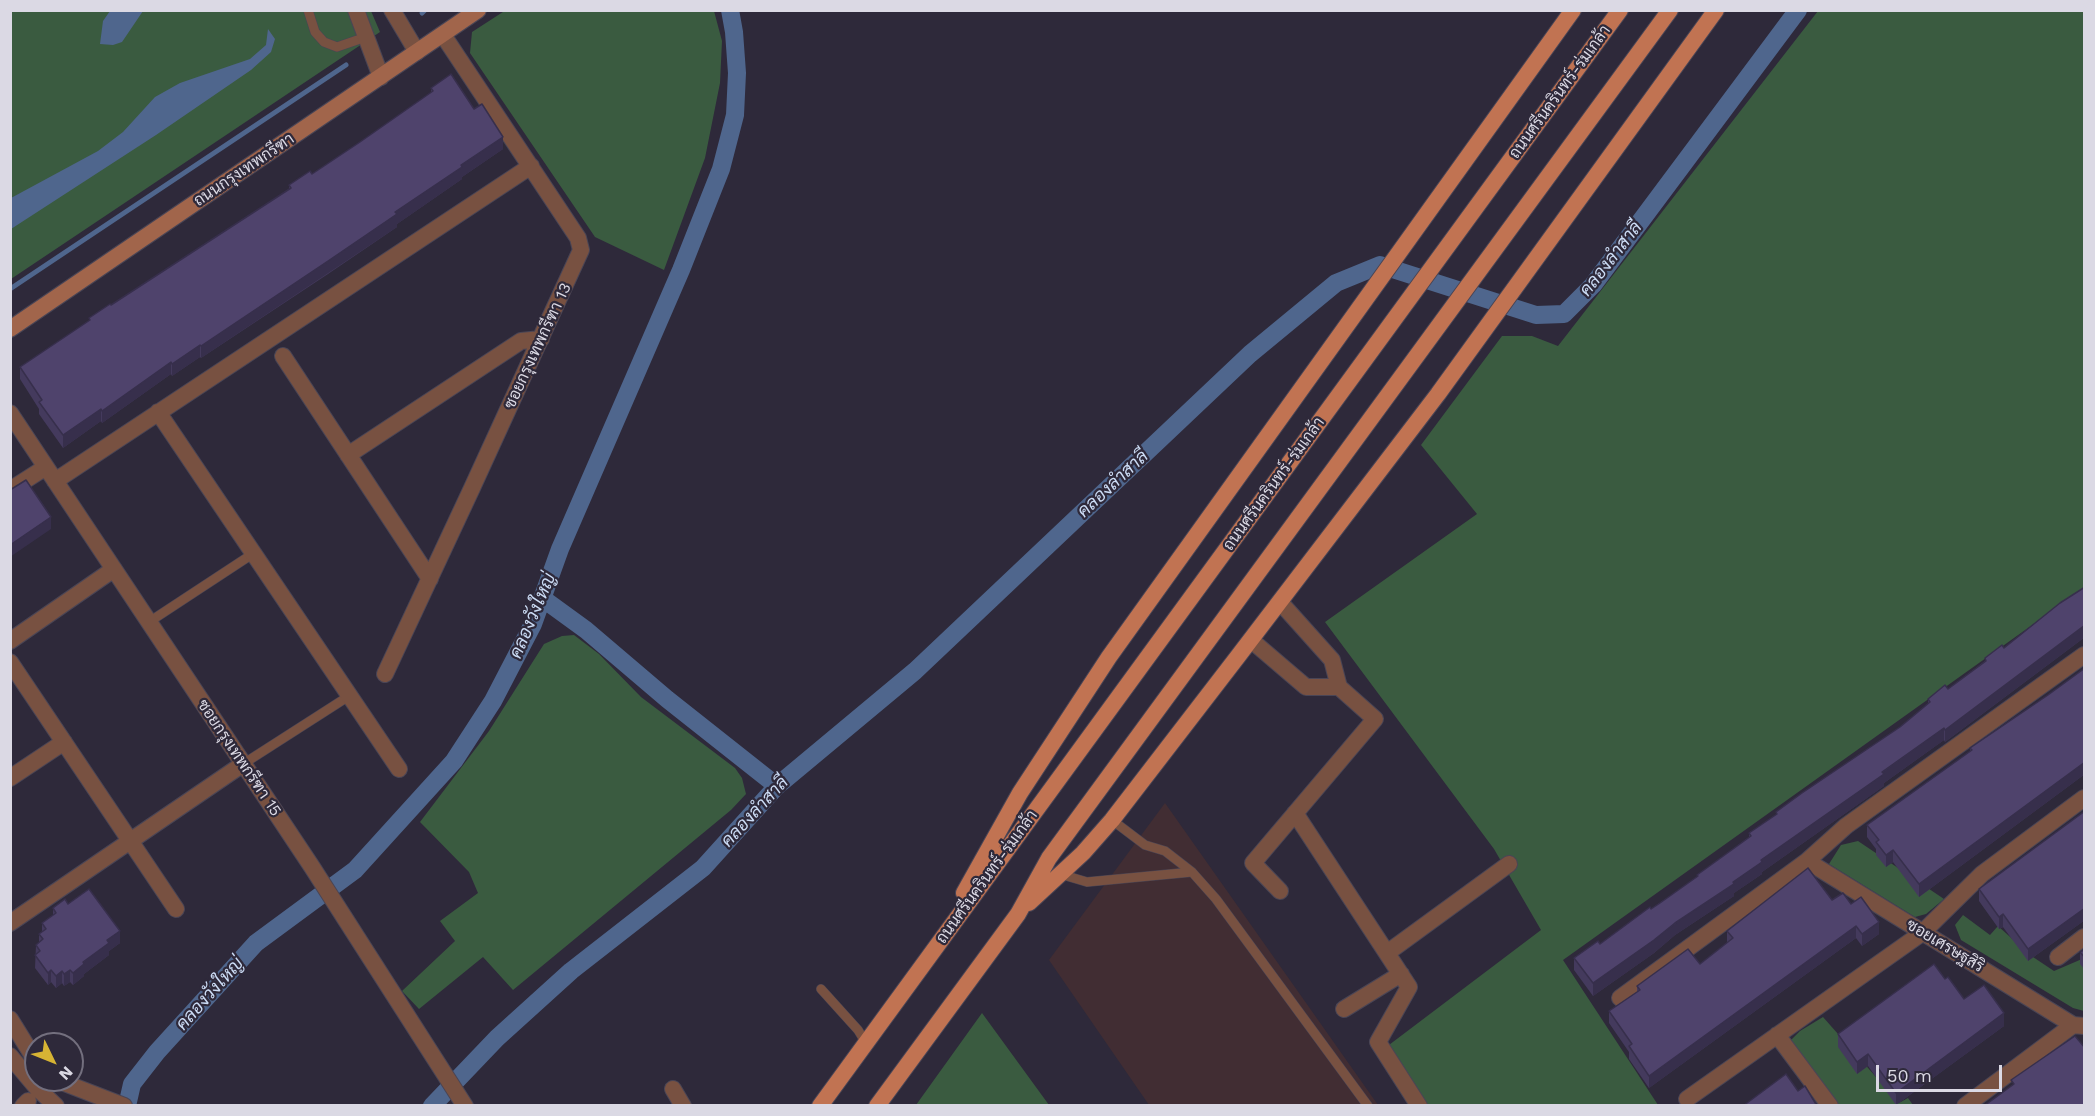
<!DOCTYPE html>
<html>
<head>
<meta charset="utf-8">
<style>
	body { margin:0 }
	#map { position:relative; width:2095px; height:1116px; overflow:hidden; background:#2e293a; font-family:"Work Sans",sans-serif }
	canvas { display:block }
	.frame { position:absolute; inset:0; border:12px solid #dbd9e4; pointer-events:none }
	.north { position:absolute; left:24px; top:1032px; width:60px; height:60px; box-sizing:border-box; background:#2e293a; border:2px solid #736f7e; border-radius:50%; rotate:133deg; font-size:16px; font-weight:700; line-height:24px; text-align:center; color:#dbd9e4 }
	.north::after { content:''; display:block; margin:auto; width:21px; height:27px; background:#d7b434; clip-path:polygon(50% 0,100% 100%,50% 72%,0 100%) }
	.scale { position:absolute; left:1876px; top:1065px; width:126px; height:27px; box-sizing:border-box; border:3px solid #dbd9e4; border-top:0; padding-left:8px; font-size:18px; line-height:21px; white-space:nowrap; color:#dbd9e4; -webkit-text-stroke:4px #2e293a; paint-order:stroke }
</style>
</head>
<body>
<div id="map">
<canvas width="2095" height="1116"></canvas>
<div class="frame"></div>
<div class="north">N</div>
<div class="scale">50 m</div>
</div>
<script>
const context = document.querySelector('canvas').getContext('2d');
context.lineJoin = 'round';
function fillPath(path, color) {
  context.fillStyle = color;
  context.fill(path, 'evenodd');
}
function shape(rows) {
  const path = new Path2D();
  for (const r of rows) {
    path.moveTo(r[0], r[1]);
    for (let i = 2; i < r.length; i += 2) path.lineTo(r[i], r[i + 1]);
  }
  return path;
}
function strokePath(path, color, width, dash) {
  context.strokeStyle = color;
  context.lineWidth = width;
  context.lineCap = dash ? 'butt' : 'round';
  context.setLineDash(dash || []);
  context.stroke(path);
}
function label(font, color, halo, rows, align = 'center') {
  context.font = font + ' "Work Sans",Sarabun,sans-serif';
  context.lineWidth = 4.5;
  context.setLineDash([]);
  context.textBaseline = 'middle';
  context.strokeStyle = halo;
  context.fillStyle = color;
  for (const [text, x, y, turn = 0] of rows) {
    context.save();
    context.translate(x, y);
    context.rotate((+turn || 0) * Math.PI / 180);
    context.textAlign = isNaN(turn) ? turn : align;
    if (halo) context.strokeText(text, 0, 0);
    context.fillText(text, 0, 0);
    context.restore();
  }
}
fillPath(shape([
	[1165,803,1378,1105,1149,1105,1049,960]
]), '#412d33');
fillPath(shape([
	[506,10,714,11,722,41,720,83,705,158,664,270,595,237,470,53,472,32],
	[11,11,371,11,380,32,11,279],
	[1818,11,2084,11,2084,588,1563,960,1658,1105,1419,1105,1381,1051,1541,930,1494,849,1325,622,1477,514,1421,445,1502,336,1532,336,1558,346],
	[574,635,599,654,641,697,735,768,742,778,746,794,731,810,513,990,483,957,419,1009,402,991,455,941,440,921,478,893,469,872,420,822,489,731,544,644,562,636],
	[1858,841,1944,899,1926,914,1915,917,1829,864,1841,845],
	[1963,915,1990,935,1998,926,2030,955,2054,971,2082,959,2084,962,2084,1011,2073,1008,1961,940,1955,925],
	[982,1013,1049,1105,916,1105],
	[1823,1017,1899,1103,1908,1098,1913,1105,1838,1105,1789,1042,1800,1031]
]), '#3a5b40');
fillPath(shape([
	[110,11,143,11,122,42,113,45,100,44,103,21],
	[268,29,275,39,271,52,251,70,156,135,11,229,11,198,98,151,123,132,155,97,180,83,250,59,266,45]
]), '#4f668d');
strokePath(shape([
	[422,13,425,10],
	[10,289,346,65]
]), '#4f668d', 5);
strokePath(shape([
	[542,598,586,630,667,699,777,786],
	[127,1106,132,1084,157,1052,256,943,355,870,454,761,493,701,533,624,560,549,681,270,721,169,735,115,737,73,734,32,730,10],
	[432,1106,497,1038,571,971,703,868,777,786,915,671,1250,354,1336,283,1380,265,1536,315,1564,314,1593,285,1798,10]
]), '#4f668d', 18);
const service = shape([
	[308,10,315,32,324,42,337,47,366,37],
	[149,622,254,553],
	[243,764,349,696],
	[1112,820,1145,845,1165,851,1192,872,1216,899,1368,1106],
	[1060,874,1087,882,1192,872],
	[821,989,858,1030,866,1043]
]);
const minor = shape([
	[356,10,381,77],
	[392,10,417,52],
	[283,356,430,579],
	[158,412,399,769],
	[10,413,312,867,465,1106],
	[348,455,521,341,541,339],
	[55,481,531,166],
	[10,490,46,467],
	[1251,640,1306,687,1339,687,1332,660,1280,602],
	[10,641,114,569],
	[10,662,176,909],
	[385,674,472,488,581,250,578,238,443,35],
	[10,778,64,742],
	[1295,813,1409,987,1378,1042,1419,1106],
	[1807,861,2073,1025,2084,1026],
	[1280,891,1253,863,1375,719,1339,687],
	[10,923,243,764],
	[1387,953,1509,864],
	[2058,957,2084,937],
	[1620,998,1807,861,1846,826,2084,655],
	[1344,1009,1401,974],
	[10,1019,36,1061],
	[1777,1035,1830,1106],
	[10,1056,37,1088,56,1106],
	[57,1080,124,1106],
	[673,1089,683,1106],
	[1687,1099,1922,933,1982,874,2084,798],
	[23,1106,28,1101],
	[1965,1106,2073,1025]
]);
const secondary = shape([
	[10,329,478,10]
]);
const primary = shape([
	[964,893,1020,793,1109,657,1573,10],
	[1029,903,1083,853,1112,820,1239,655,1438,394,1716,10],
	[820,1106,1620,10],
	[877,1106,1018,914,1049,858,1670,10]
]);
strokePath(service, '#4a4555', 10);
strokePath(minor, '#4a4555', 18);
strokePath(secondary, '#4a4555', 18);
strokePath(primary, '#4a4555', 18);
strokePath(service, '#785141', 9);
strokePath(minor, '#785141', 16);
strokePath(secondary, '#a1654b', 16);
strokePath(primary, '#c17352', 16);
fillPath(shape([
	[431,88,474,109,503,149,462,177,462,179,397,224,397,227,328,274,201,358,200,357,172,376,171,374,102,423,101,421,63,448,39,414,39,409,20,379,20,367,89,321,89,318,111,305,289,189,289,185,312,174,360,142,431,93],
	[2085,587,2085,637,1945,742,1944,740,1884,783,1884,786,1762,872,1762,874,1734,893,1734,896,1675,935,1654,953,1593,996,1574,970,1574,958,1600,944,1697,877,1697,875,1749,837,1749,833,1776,815,1776,812,1900,727,1928,704,1928,699,1948,689,1985,661,1985,658,2004,648],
	[2085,668,2085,774,1919,897,1893,862,1886,867,1876,855,1876,849,1867,837,1867,825,1970,752,1970,748,2048,695],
	[2085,811,2085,920,2028,961,2003,927,1999,929,1979,901,1979,889],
	[1832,900,1879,934,1862,946,1856,938,1649,1088,1629,1059,1629,1052,1609,1023,1609,1011,1637,992,1637,986,1700,964,1727,943,1727,931],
	[68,904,120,943,109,951,109,955,84,974,84,976,73,985,70,982,64,986,62,983,56,988,51,982,48,985,35,968,36,945,39,942,39,934,42,932,42,923,53,915,53,908],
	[2085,949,2085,970,2080,964,2080,952],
	[1945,979,1964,999,2004,1026,1896,1105,1868,1066,1857,1074,1838,1047,1838,1034]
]), '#443a5d');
fillPath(shape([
	[503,137,503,149,462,177,462,179,397,224,397,227,201,358,201,346,395,212,461,165],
	[200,345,200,357,172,376,172,364],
	[171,362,171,374,102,423,102,411],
	[101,409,101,421,63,448,63,435],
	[51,517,51,529,10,557,10,545],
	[2085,625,2085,637,1945,742,1945,730],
	[1944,728,1944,740,1884,783,1884,786,1762,872,1762,874,1734,893,1734,896,1675,935,1654,953,1593,996,1593,983,1733,882,1761,860],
	[2085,762,2085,774,1919,897,1919,884],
	[1893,850,1893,862,1886,867,1886,855],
	[2085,908,2085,920,2028,961,2028,949],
	[2003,914,2003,927,1999,929,1999,917],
	[1879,922,1879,934,1862,946,1862,934],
	[1856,926,1856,938,1649,1088,1649,1076],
	[120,931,120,943,109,951,109,955,84,974,84,976,73,985,73,973,107,940],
	[51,970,51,982,48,985,48,973],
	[70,970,70,982,64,986,64,974],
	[62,971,62,983,56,988,56,976],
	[2004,1013,2004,1026,1896,1105,1896,1093],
	[1868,1054,1868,1066,1857,1074,1857,1062]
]), '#372f4c');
const building = shape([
	[451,74,474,109,482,104,503,137,461,165,462,167,395,212,397,214,328,261,201,346,200,345,172,364,171,362,102,411,101,409,63,435,39,402,42,400,20,367,90,320,89,318,110,304,111,305,291,188,289,185,310,171,312,174,360,142,433,91,431,88,451,74],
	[26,480,51,517,10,545,10,490,26,480],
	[2085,587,2085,625,1945,730,1944,728,1882,772,1884,774,1761,860,1762,862,1733,882,1734,884,1675,923,1654,940,1593,983,1574,958,1598,941,1600,944,1650,907,1651,909,1660,903,1698,876,1697,875,1751,836,1749,833,1777,814,1776,812,1802,793,1900,727,1930,702,1928,699,1945,685,1948,689,1986,661,1985,658,2002,645,2004,648,2060,603,2085,587],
	[2085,668,2085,762,1919,884,1893,850,1886,855,1876,842,1879,840,1867,825,1972,750,1970,748,2048,695,2085,668],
	[2085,811,2085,908,2028,949,2003,914,1999,917,1979,889,2085,811],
	[1808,868,1832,900,1843,893,1851,904,1861,897,1879,922,1862,934,1856,926,1649,1076,1629,1046,1632,1044,1609,1011,1640,990,1637,986,1688,949,1700,964,1733,938,1727,931,1808,868],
	[89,889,120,931,107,940,109,943,83,962,84,964,73,973,70,970,64,974,62,971,56,976,51,970,48,973,35,955,40,951,36,945,43,939,39,934,46,929,42,923,56,913,53,908,65,899,68,904,89,889],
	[2085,949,2085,958,2080,952,2085,949],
	[1934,964,1945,979,1948,977,1964,999,1984,985,2004,1013,1896,1093,1868,1054,1857,1062,1838,1034,1934,964],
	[2075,1036,2085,1048,2085,1106,1984,1106,2014,1084,2011,1080,2075,1036],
	[1786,1074,1798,1091,1805,1086,1817,1106,1743,1106,1786,1074]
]);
fillPath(building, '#4f436c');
strokePath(building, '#372f4c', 1.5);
label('16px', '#dbd9e4', '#2e293a', [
	["ถนนศรีนครินทร์-ร่มเกล้า",1560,92,-54],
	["ถนนกรุงเทพกรีฑา",244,170,-34],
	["ซอยกรุงเทพกรีฑา 13",538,346,-65],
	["ถนนศรีนครินทร์-ร่มเกล้า",1274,484,-54],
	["ซอยกรุงเทพกรีฑา 15",239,758,56],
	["ถนนศรีนครินทร์-ร่มเกล้า",987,877,-54],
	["ซอยเศรษฐสิริ",1945,946,31]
]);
label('italic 18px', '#ccdcf5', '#2e293a', [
	["คลองลำสาลี",1611,259,-52],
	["คลองลำสาลี",1113,484,-43],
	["คลองวังใหญ่",533,616,-67],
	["คลองลำสาลี",755,812,-47],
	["คลองวังใหญ่",210,994,-48]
]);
</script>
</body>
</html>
